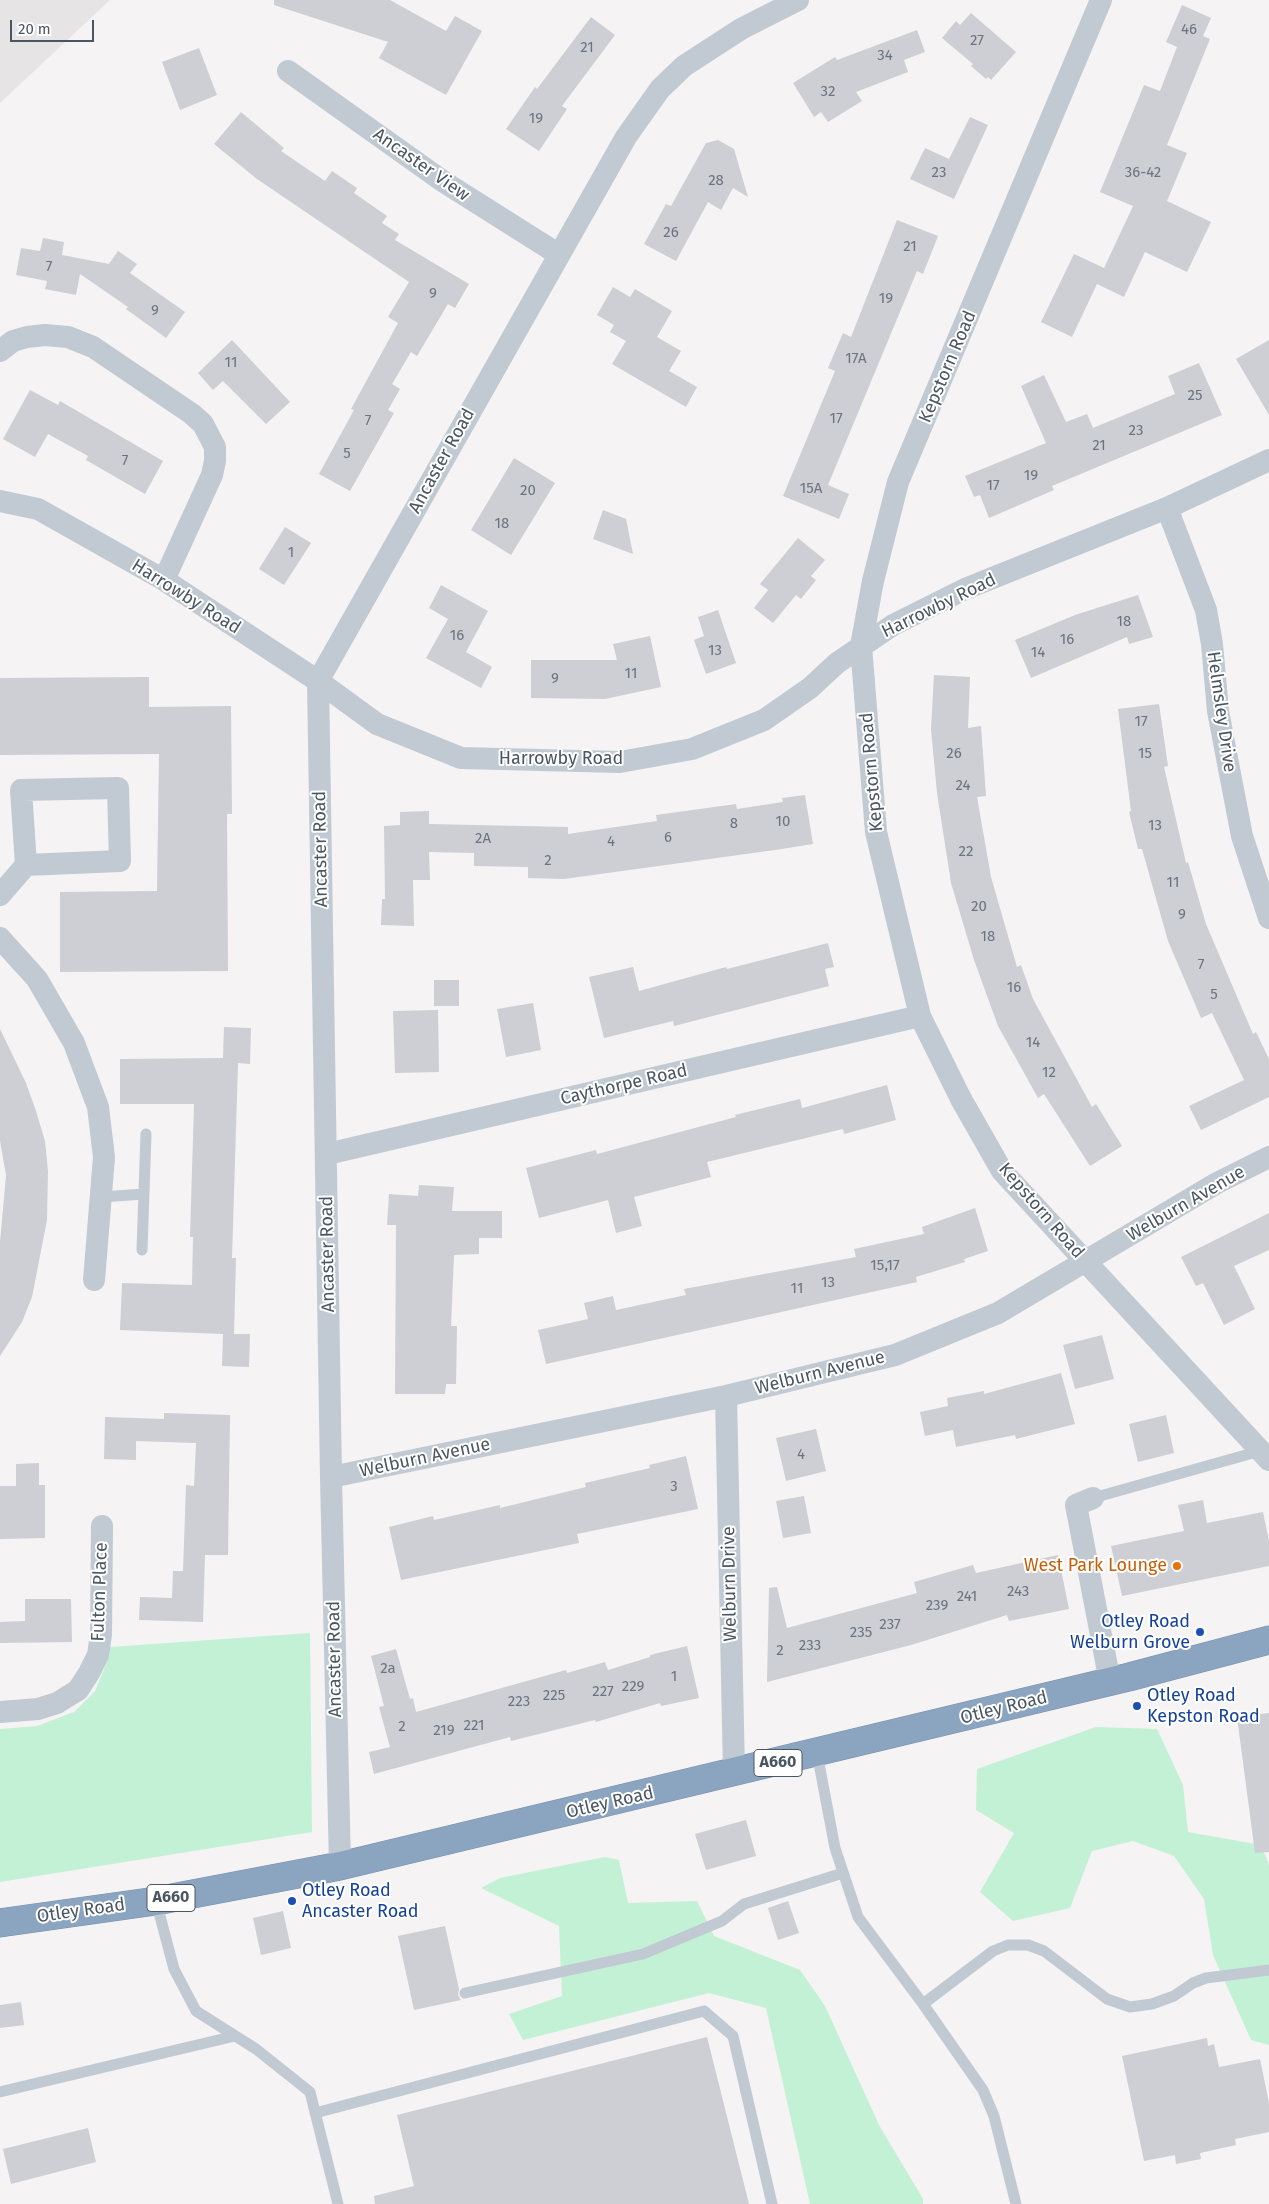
<!DOCTYPE html>
<html>
<head>
<meta charset="utf-8">
<style>
	body { margin:0 }
	#map { position:relative; width:1269px; height:2204px; overflow:hidden; background:#f5f3f3; font-family:"Fira Sans",sans-serif }
	canvas { display:block }
	.scale { position:absolute; left:10px; top:20px; width:84px; height:22px; box-sizing:border-box; border:2px solid #4a5661; border-top:0; padding-left:6px; font-size:15px; line-height:18px; white-space:nowrap; color:#4a5661; -webkit-text-stroke:4px #fff; paint-order:stroke }
</style>
</head>
<body>
<div id="map">
<canvas width="1269" height="2204"></canvas>
<div class="scale">20 m</div>
</div>
<script>
const context = document.querySelector('canvas').getContext('2d');
context.lineJoin = 'round';
function fillPath(path, color) {
  context.fillStyle = color;
  context.fill(path, 'evenodd');
}
function shape(rows) {
  const path = new Path2D();
  for (const r of rows) {
    path.moveTo(r[0], r[1]);
    for (let i = 2; i < r.length; i += 2) path.lineTo(r[i], r[i + 1]);
  }
  return path;
}
function strokePath(path, color, width, dash) {
  context.strokeStyle = color;
  context.lineWidth = width;
  context.lineCap = dash ? 'butt' : 'round';
  context.setLineDash(dash || []);
  context.stroke(path);
}
function label(font, color, halo, rows, align = 'center') {
  context.font = font + ' "Fira Sans",sans-serif';
  context.lineWidth = 4;
  context.setLineDash([]);
  context.textBaseline = 'middle';
  context.strokeStyle = halo;
  context.fillStyle = color;
  for (const [text, x, y, turn = 0] of rows) {
    context.save();
    context.translate(x, y);
    context.rotate((+turn || 0) * Math.PI / 180);
    context.textAlign = isNaN(turn) ? turn : align;
    if (halo) context.strokeText(text, 0, 0);
    context.fillText(text, 0, 0);
    context.restore();
  }
}
fillPath(shape([
	[0,0,110,0,0,103]
]), '#e6e4e5');
fillPath(shape([
	[310,1633,312,1832,0,1882,0,1729,37,1726,74,1712,95,1691,105,1667,110,1647],
	[1096,1727,1157,1729,1183,1785,1188,1832,1261,1845,1269,1865,1269,2045,1251,2040,1213,1955,1204,1899,1174,1856,1133,1841,1092,1851,1070,1908,1013,1921,980,1892,1014,1833,976,1810,977,1769],
	[605,1857,619,1860,628,1903,697,1901,714,1936,800,1970,825,2006,879,2125,923,2199,923,2204,810,2204,766,2008,709,1993,523,2040,509,2014,562,1996,559,1926,481,1888,500,1878]
]), '#c3f1d5');
fillPath(shape([
	[274,0,390,0,446,31,455,16,482,31,446,95,379,58,388,42,274,5],
	[1182,5,1211,18,1203,36,1210,39,1167,145,1187,153,1167,201,1211,222,1187,272,1145,252,1124,297,1097,284,1072,337,1041,322,1074,254,1104,268,1133,206,1100,192,1144,85,1160,91,1177,47,1166,42],
	[971,13,1016,52,991,80,988,77,986,79,971,66,973,64,942,38,956,21,960,25],
	[591,17,615,35,562,106,567,109,539,151,506,129,535,87,537,89],
	[917,30,925,52,904,60,908,72,856,92,862,101,828,122,821,112,814,117,793,83,835,57,837,60],
	[199,48,217,95,180,110,162,62],
	[241,112,284,148,281,151,325,181,332,171,357,188,354,193,387,216,382,223,399,234,395,240,469,284,455,308,448,304,417,356,411,352,392,384,400,389,388,410,394,413,350,491,319,474,354,410,351,409,398,323,388,317,409,282,257,179,214,144],
	[970,117,988,125,954,199,910,179,925,148,949,159],
	[718,140,734,149,748,197,733,188,721,210,708,202,676,261,644,244,666,204,671,206,706,143],
	[897,220,938,236,923,274,917,271,828,485,849,494,839,519,783,496,835,371,828,368,843,333,851,337],
	[43,238,64,242,62,255,109,264,118,251,137,264,130,273,185,312,166,338,126,309,128,307,80,274,76,295,45,289,47,281,16,275,21,248,40,251],
	[613,287,630,297,635,289,672,311,657,337,681,351,669,371,697,387,686,407,612,364,626,341,610,332,614,325,597,315],
	[232,340,290,402,266,424,223,381,213,390,198,373],
	[1269,340,1269,415,1236,359],
	[1199,363,1222,415,1052,486,1054,490,989,518,980,495,974,497,965,476,1046,443,1021,386,1044,375,1066,422,1087,414,1093,428,1175,394,1168,376],
	[30,390,58,405,60,401,163,461,145,494,86,460,88,456,48,434,35,457,3,439],
	[514,458,555,483,511,555,471,530],
	[603,510,626,519,633,554,593,539],
	[285,527,311,543,284,585,259,569],
	[798,538,825,560,811,576,816,580,801,599,796,595,773,623,754,608,768,590,760,584],
	[441,585,488,611,466,652,492,667,481,688,426,658,448,619,429,608],
	[1138,595,1153,637,1129,644,1127,637,1031,678,1015,640,1075,615],
	[718,610,736,663,706,674,694,640,704,636,698,617],
	[650,636,661,687,605,699,531,698,531,660,617,660,613,644],
	[934,675,970,677,968,728,981,726,986,796,977,797,991,877,1017,967,1021,965,1033,999,1092,1107,1096,1104,1122,1146,1090,1166,1044,1094,1038,1098,998,1026,974,960,951,883,937,793,931,729],
	[149,677,149,707,231,706,232,814,227,814,228,971,60,972,60,892,157,891,159,754,0,755,0,678],
	[1159,704,1168,766,1164,767,1186,863,1188,862,1206,924,1253,1034,1256,1032,1269,1059,1269,1097,1201,1130,1189,1106,1244,1080,1212,1013,1201,1018,1168,941,1142,849,1138,849,1129,812,1131,811,1118,709],
	[805,795,813,844,775,850,564,879,528,878,528,867,474,866,474,853,429,852,430,880,413,880,414,926,381,925,382,899,385,899,384,826,400,825,400,812,429,811,429,824,568,827,568,834,657,821,656,815,736,804,737,809,783,802,782,798],
	[828,943,834,967,825,969,829,986,674,1026,673,1021,604,1038,589,977,633,967,639,991,726,967,727,969],
	[434,980,459,980,459,1006,434,1006],
	[533,1003,541,1050,506,1057,497,1009],
	[438,1010,439,1072,395,1073,393,1011],
	[224,1027,251,1028,250,1064,238,1063,232,1258,236,1258,234,1334,250,1334,249,1367,222,1366,223,1334,120,1330,122,1283,192,1285,193,1237,190,1237,194,1104,120,1104,120,1059,223,1058],
	[0,1029,26,1083,36,1111,45,1141,48,1171,47,1220,32,1297,22,1322,0,1356,0,1242,6,1175,0,1141],
	[887,1085,896,1120,844,1134,843,1129,707,1162,711,1177,634,1197,642,1226,616,1233,608,1200,539,1218,526,1168,596,1150,597,1154,661,1137,736,1117,735,1115,800,1099,802,1108],
	[419,1185,454,1187,452,1211,502,1211,502,1238,479,1238,479,1254,454,1255,451,1326,457,1326,456,1384,446,1384,445,1394,395,1394,396,1225,387,1225,389,1194,418,1196],
	[975,1208,988,1251,964,1259,965,1262,916,1277,917,1282,546,1364,538,1330,588,1319,584,1303,613,1296,616,1310,686,1295,684,1289,856,1257,854,1249,924,1234,922,1227],
	[1269,1213,1269,1250,1234,1266,1255,1309,1224,1325,1203,1283,1196,1286,1181,1257],
	[1102,1335,1114,1379,1075,1389,1063,1345],
	[1061,1373,1075,1424,1016,1439,1015,1435,956,1447,953,1430,925,1436,920,1412,948,1406,947,1398,984,1391,984,1394],
	[164,1413,230,1415,228,1555,205,1555,203,1622,139,1620,140,1597,172,1598,173,1571,183,1571,186,1485,194,1486,196,1443,136,1441,136,1460,104,1459,105,1417,164,1419],
	[1166,1415,1174,1453,1138,1462,1129,1424],
	[816,1429,826,1471,786,1481,776,1438],
	[686,1456,698,1509,577,1534,579,1543,401,1580,389,1527,433,1516,434,1520,500,1505,500,1508,586,1487,585,1483,650,1468,649,1465],
	[39,1463,39,1485,45,1485,45,1538,0,1539,0,1486,16,1486,16,1464],
	[804,1496,811,1533,783,1538,776,1501],
	[1203,1500,1207,1523,1263,1512,1269,1541,1269,1566,1122,1596,1111,1546,1184,1531,1178,1505],
	[1058,1555,1069,1609,1009,1621,1007,1615,911,1645,767,1682,769,1588,777,1587,787,1628,917,1593,914,1582,973,1565,976,1573],
	[25,1599,71,1599,72,1642,0,1643,0,1622,25,1621],
	[687,1646,699,1698,661,1706,660,1703,596,1722,595,1720,511,1741,510,1737,374,1774,369,1752,390,1747,379,1707,384,1706,371,1656,396,1649,410,1699,413,1698,416,1712,566,1670,567,1673,605,1662,608,1670,650,1657,650,1655],
	[1269,1713,1269,1852,1255,1853,1237,1717],
	[746,1820,756,1856,706,1870,695,1834],
	[788,1901,799,1933,778,1940,768,1908],
	[283,1911,291,1948,261,1955,253,1918],
	[445,1926,459,1989,458,1995,461,2000,414,2010,398,1936],
	[21,2002,24,2025,0,2028,0,2005],
	[707,2037,749,2204,375,2204,374,2196,414,2186,397,2115],
	[1207,2038,1208,2046,1214,2044,1219,2067,1260,2059,1269,2103,1269,2132,1235,2139,1236,2145,1200,2153,1201,2159,1176,2164,1175,2155,1144,2161,1122,2056],
	[88,2128,96,2162,11,2184,3,2149]
]), '#cdcfd5');
const highway = shape([
	[0,1923,156,1901,340,1866,1129,1677,1269,1640]
]);
strokePath(highway, '#7690ad', 29);
strokePath(shape([
	[101,1197,144,1194],
	[142,1250,146,1134],
	[1093,1498,1260,1451],
	[817,1753,835,1848,858,1917,923,2004,983,2090,994,2116,1016,2204],
	[156,1901,174,1969,196,2011,256,2049,310,2092,338,2204],
	[465,1993,643,1954,722,1921,744,1904,843,1873],
	[923,2004,993,1951,1008,1945,1028,1945,1044,1951,1107,1999,1130,2007,1152,2004,1174,1996,1193,1983,1206,1978,1269,1970],
	[0,2092,235,2036],
	[315,2113,704,2011,733,2036,772,2204]
]), '#c1cad2', 11);
strokePath(shape([
	[1101,0,898,482,873,581,861,646,876,832,920,1016,961,1099,1002,1171,1269,1460],
	[288,71,444,182,558,254],
	[0,351,13,341,27,337,45,335,68,337,93,347,192,414,203,424,215,447,215,461,212,475,164,580],
	[0,501,38,509,164,580,318,681,377,724,461,758,620,762,692,749,764,720,810,688,837,663,893,625,965,589,1167,508,1269,460],
	[1167,508,1206,610,1212,644,1218,711,1231,779,1242,836,1269,918],
	[0,895,26,865,21,790,118,788,120,861,26,865],
	[0,938,37,979,74,1043,98,1107,104,1157,94,1280],
	[327,1154,920,1016],
	[726,1396,734,1773],
	[331,1477,726,1396,895,1355,998,1313,1217,1183,1269,1157],
	[1093,1498,1076,1505,1110,1682],
	[0,1712,38,1709,57,1703,78,1690,89,1673,98,1655,101,1634,102,1526],
	[340,1866,331,1477,318,681,626,137,660,89,684,66,741,29,798,0]
]), '#c1cad2', 22);
strokePath(highway, '#8ba5c1', 28);
for (const [x, y, r, color] of [
	[1177,1566,5,"#e8710a"],
	[1200,1632,5,"#1a4fb4"],
	[1137,1706,5,"#1a4fb4"],
	[292,1901,5,"#1a4fb4"]
]) {
  const dot = new Path2D();
  dot.arc(x, y, r, 0, 2 * Math.PI);
  context.fillStyle = color;
  context.fill(dot);
  strokePath(dot, '#fff', 2);
}
label('15px', '#6b747e', null, [
	["46",1189,30],
	["27",977,41],
	["21",587,48],
	["34",885,56],
	["32",828,92],
	["19",536,119],
	["23",939,173],
	["36-42",1143,173],
	["28",716,181],
	["26",671,233],
	["21",910,247],
	["7",49,267],
	["9",433,294],
	["19",886,299],
	["9",155,311],
	["17A",856,359],
	["11",231,363],
	["25",1195,396],
	["17",836,419],
	["7",368,421],
	["23",1136,431],
	["21",1099,446],
	["5",347,454],
	["7",125,461],
	["19",1031,476],
	["17",993,486],
	["15A",811,489],
	["20",528,491],
	["18",502,524],
	["1",291,553],
	["18",1124,622],
	["16",457,636],
	["16",1067,640],
	["13",715,651],
	["14",1038,653],
	["11",631,674],
	["9",555,679],
	["17",1141,722],
	["26",954,754],
	["15",1145,754],
	["24",963,786],
	["10",783,822],
	["8",734,824],
	["13",1155,826],
	["6",668,838],
	["2A",483,839],
	["4",611,842],
	["22",966,852],
	["2",548,861],
	["11",1173,883],
	["20",979,907],
	["9",1182,915],
	["18",988,937],
	["7",1201,965],
	["16",1014,988],
	["5",1214,995],
	["14",1033,1043],
	["12",1049,1073],
	["15,17",885,1266],
	["13",828,1283],
	["11",797,1289],
	["4",801,1455],
	["3",674,1487],
	["243",1018,1592],
	["241",967,1597],
	["239",937,1606],
	["237",890,1625],
	["235",861,1633],
	["233",810,1646],
	["2",780,1651],
	["2a",388,1669],
	["1",674,1677],
	["229",633,1687],
	["227",603,1692],
	["225",554,1696],
	["223",519,1702],
	["221",474,1726],
	["2",402,1727],
	["219",444,1731]
]);
for (const [x, y, w] of [
	[778,1763,48],
	[171,1898,48]
]) {
  const box = new Path2D();
  box.roundRect(x - w / 2, y - 13.5, w, 27, 4);
  context.fillStyle = '#fff';
  context.fill(box);
  strokePath(box, '#4a5661', 1);
}
label('bold 16px', '#4a5661', null, [
	["A660",778,1763],
	["A660",171,1898]
]);
label('18px', '#4a5661', '#fff', [
	["Ancaster View",421,165,35],
	["Kepstorn Road",948,367,-67],
	["Ancaster Road",442,461,-61],
	["Harrowby Road",186,597,32],
	["Harrowby Road",939,606,-26],
	["Helmsley Drive",1221,712,82],
	["Harrowby Road",561,759],
	["Kepstorn Road",872,772,-95],
	["Ancaster Road",321,849,-91],
	["Caythorpe Road",624,1085,-13],
	["Welburn Avenue",1186,1204,-30],
	["Kepstorn Road",1041,1211,49],
	["Ancaster Road",328,1254,-91],
	["Welburn Avenue",820,1373,-14],
	["Welburn Avenue",425,1458,-12],
	["Welburn Drive",730,1584,-91],
	["Fulton Place",100,1592,-88],
	["Ancaster Road",335,1659,-91],
	["Otley Road",1004,1708,-14],
	["Otley Road",610,1803,-13],
	["Otley Road",81,1911,-8]
]);
label('18px', '#c56008', '#fff', [
	["West Park Lounge",1167,1566]
], 'right');
label('18px', '#164399', '#fff', [
	["Otley Road",1190,1622,"right"],
	["Welburn Grove",1190,1643,"right"],
	["Otley Road",1147,1696],
	["Kepston Road",1147,1717],
	["Otley Road",302,1891],
	["Ancaster Road",302,1912]
], 'left');
</script>
</body>
</html>
